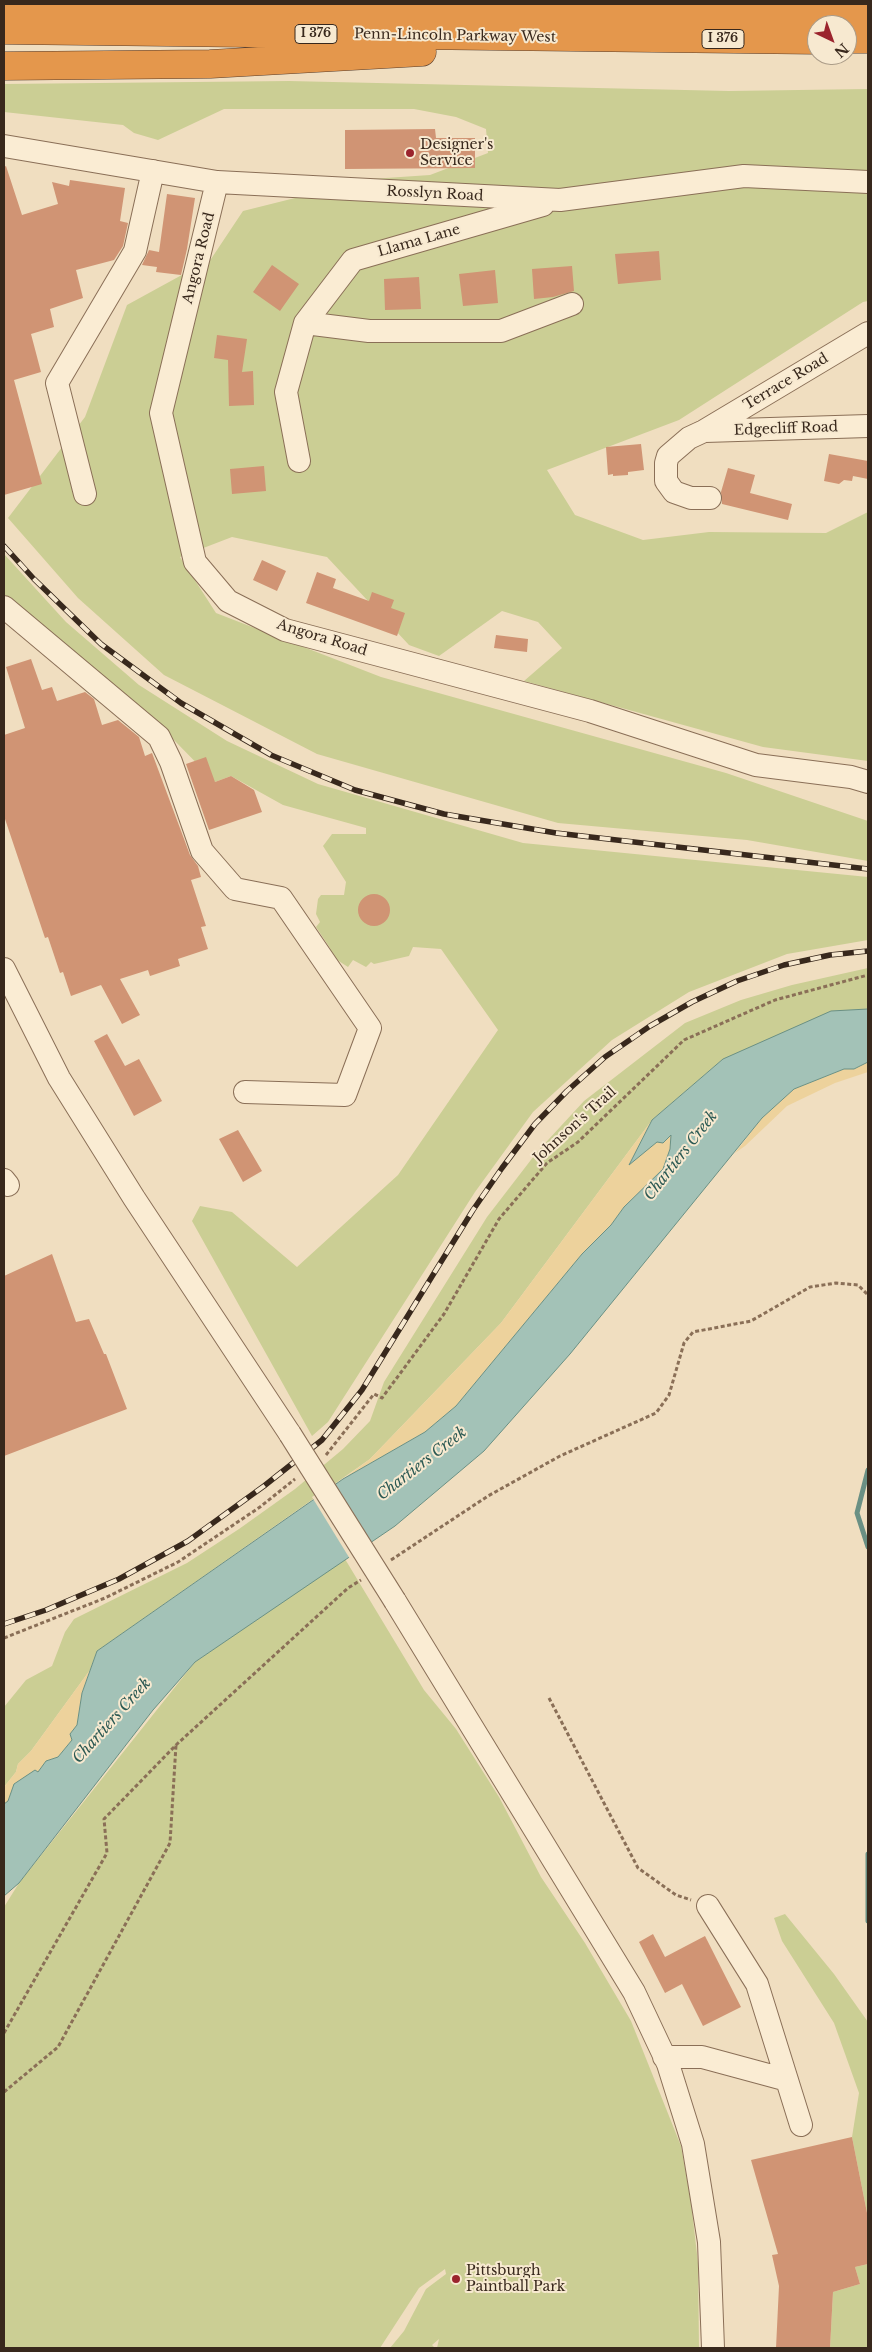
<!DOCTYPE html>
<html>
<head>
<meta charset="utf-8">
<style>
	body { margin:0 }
	#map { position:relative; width:872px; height:2352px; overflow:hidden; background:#f0dec0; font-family:"Libre Baskerville",serif }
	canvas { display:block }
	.frame { position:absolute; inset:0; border:5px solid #38281c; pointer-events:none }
	.north { position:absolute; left:807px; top:15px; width:50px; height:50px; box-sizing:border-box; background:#f7e9d0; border:1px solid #ab9c88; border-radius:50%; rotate:138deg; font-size:14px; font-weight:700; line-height:20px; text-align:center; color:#38281c }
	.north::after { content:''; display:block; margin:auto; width:18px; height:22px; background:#9b242d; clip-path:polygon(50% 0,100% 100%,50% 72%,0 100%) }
</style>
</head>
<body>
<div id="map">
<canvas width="872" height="2352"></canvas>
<div class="frame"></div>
<div class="north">N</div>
</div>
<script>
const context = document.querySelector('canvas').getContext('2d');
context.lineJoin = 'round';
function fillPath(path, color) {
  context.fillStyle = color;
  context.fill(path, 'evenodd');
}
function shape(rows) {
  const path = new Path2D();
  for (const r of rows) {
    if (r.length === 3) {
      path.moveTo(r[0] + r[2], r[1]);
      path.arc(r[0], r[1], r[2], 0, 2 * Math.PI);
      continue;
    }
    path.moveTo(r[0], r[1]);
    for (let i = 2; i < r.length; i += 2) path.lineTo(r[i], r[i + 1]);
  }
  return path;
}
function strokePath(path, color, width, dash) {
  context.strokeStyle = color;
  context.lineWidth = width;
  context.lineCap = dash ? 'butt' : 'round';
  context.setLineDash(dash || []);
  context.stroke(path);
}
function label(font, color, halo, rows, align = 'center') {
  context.font = font + ' "Libre Baskerville",serif';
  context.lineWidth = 4;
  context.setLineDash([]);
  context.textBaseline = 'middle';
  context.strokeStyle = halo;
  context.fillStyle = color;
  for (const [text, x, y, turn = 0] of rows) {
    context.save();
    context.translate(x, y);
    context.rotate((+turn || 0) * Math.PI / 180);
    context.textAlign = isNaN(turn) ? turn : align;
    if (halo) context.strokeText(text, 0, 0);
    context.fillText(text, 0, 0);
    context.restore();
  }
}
fillPath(shape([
	[289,81,729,91,868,89,868,301,863,302,679,420,547,470,575,515,643,540,709,532,826,533,868,512,868,761,763,747,524,681,562,648,538,622,502,611,439,656,409,645,327,557,232,537,180,557,216,613,381,677,726,773,868,821,868,861,747,840,558,823,317,754,164,675,78,598,8,518,85,417,127,305,211,259,243,211,371,179,430,175,488,153,486,129,456,117,414,109,224,109,158,140,134,133,123,125,4,112,4,84],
	[4,554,66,622,139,685,227,741,318,784,523,843,868,877,868,940,787,954,689,992,612,1040,533,1112,475,1192,328,1422,312,1436,192,1221,200,1206,232,1212,297,1267,398,1175,498,1030,441,949,413,947,409,956,374,964,371,962,366,967,353,960,348,967,331,956,330,948,316,927,320,922,316,914,318,899,321,895,344,895,346,882,323,846,332,834,366,834,366,828,283,805,231,776,215,782,172,738,135,712,4,594],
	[868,968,868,1009,723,1059,652,1120,501,1323,370,1459,97,1651,90,1670,31,1751,18,1764,16,1772,4,1787,4,1707,26,1680,52,1666,65,1632,74,1619,187,1563,239,1529,295,1489,343,1449,370,1421,384,1382,487,1217,537,1152,584,1101,685,1023,741,1000,792,985],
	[345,1559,424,1690,456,1729,499,1797,541,1877,585,1943,631,2021,681,2146,691,2202,698,2263,699,2348,437,2348,439,2339,432,2345,435,2348,390,2348,404,2331,426,2289,446,2274,445,2269,419,2288,380,2348,4,2348,4,1907,19,1883,195,1662],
	[785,1914,834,1974,868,2022,868,2218,852,2137,859,2093,834,2023,782,1941,774,1918],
	[868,2264,868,2348,830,2348,833,2292,860,2284,855,2267]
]), '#cbce94');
fillPath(shape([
	[868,1062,868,1072,835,1083,787,1106,745,1146,735,1153,762,1118,794,1089,844,1069,854,1069],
	[652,1120,630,1163,657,1142,671,1134,670,1149,663,1169,624,1207,611,1225,582,1254,456,1406,425,1432,343,1479,370,1459,501,1323],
	[90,1670,82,1693,77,1725,71,1734,72,1740,58,1757,46,1761,39,1772,35,1771,14,1784,8,1801,4,1804,4,1787,16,1772,18,1764,31,1751]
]), '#edd29c');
const water = shape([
	[868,1009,868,1062,854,1069,844,1069,794,1089,762,1118,570,1354,484,1451,395,1526,195,1662,153,1710,19,1883,4,1896,4,1804,8,1801,14,1784,35,1770,38,1772,46,1761,58,1757,72,1740,70,1734,77,1725,82,1693,97,1651,343,1479,425,1432,456,1406,582,1254,611,1225,624,1207,663,1169,670,1149,671,1135,663,1143,657,1142,629,1165,652,1120,723,1059,831,1011,868,1009]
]);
fillPath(water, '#a3c2b7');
strokePath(water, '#6a9084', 1);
fillPath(shape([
	[332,1483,370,1545,350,1559,312,1497]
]), '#f0dec0');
strokePath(shape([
	[868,1470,857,1513,868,1547],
	[868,1854,868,1921]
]), '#6a9084', 5);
fillPath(shape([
	[435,129,436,138,475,138,475,168,345,169,345,130],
	[6,166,22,215,58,204,52,182,69,186,70,180,125,188,120,221,128,223,123,246,114,260,76,270,83,298,50,309,54,327,31,334,41,372,14,380,42,484,4,495,4,167],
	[167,194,195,198,187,249,181,275,156,272,157,267,142,265,149,250,159,252],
	[659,251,661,280,618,284,615,254],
	[272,265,299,284,280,311,253,292],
	[572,266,574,291,553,297,534,299,532,269],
	[495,270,498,303,463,306,459,274],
	[419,277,421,309,385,310,384,279],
	[217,335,247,339,242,372,253,371,254,405,229,406,228,360,214,358],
	[641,444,644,470,628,472,628,475,613,476,613,474,608,475,606,447],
	[829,454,868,461,868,479,853,476,852,481,844,480,839,484,824,481],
	[264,466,266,491,232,494,230,469],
	[728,468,755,475,750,493,792,504,788,520,722,504,721,492],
	[262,560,286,571,277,591,253,580],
	[317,572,336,579,333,588,369,601,372,592,394,600,391,608,405,613,397,636,306,603],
	[496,635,528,639,527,652,494,648],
	[31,659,42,690,52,687,57,701,85,692,94,699,102,725,118,720,139,737,145,756,152,753,190,855,198,866,201,877,191,880,206,926,201,927,208,949,178,959,180,966,150,976,148,970,120,979,140,1015,122,1024,101,985,71,996,63,972,60,973,48,937,45,938,4,816,4,735,25,728,6,667],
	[206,757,215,782,231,776,254,790,262,812,209,830,186,764],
	[374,910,16],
	[107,1034,125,1066,139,1059,162,1101,134,1116,94,1041],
	[238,1130,262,1171,243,1182,219,1139],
	[52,1254,76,1322,89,1319,104,1354,106,1354,127,1409,4,1456,4,1276],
	[653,1934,665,1957,705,1936,741,2007,703,2026,682,1984,665,1993,639,1942],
	[852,2137,868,2218,868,2264,855,2267,860,2284,833,2292,830,2348,776,2348,779,2286,772,2255,778,2254,751,2160]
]), '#d09474');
const minor = shape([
	[4,146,217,182,560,200,744,176,868,182],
	[217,182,161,413,195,562,228,601,285,630,590,711,756,765,851,777,868,782],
	[305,323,369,331,501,331,572,304],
	[705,431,868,426],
	[299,461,286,392,305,323,353,260,543,205],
	[85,494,57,383,135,251,153,171],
	[710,498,691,498,674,492,666,481,666,463,668,456,689,438,704,431,868,333],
	[4,607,159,737,171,762,202,851,235,889,281,898,370,1028,345,1095,245,1092],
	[4,969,59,1078,134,1198,290,1434],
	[4,1180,8,1185],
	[395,1601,634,1992,668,2064,693,2144,709,2242,713,2348],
	[708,1906,757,1984,801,2125],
	[664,2057,702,2057,787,2080]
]);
const highway = shape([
	[4,4,868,14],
	[4,30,817,40],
	[847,39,868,39],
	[4,66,210,64,422,52]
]);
strokePath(minor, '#8a6f57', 24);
strokePath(highway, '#573d2c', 29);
strokePath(shape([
	[326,1455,374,1394,382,1398,444,1314,499,1219,547,1163,578,1142,684,1040,775,1000,868,975],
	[391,1560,488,1496,560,1456,656,1413,669,1395,684,1343,693,1332,751,1321,810,1287,836,1283,858,1285,868,1295],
	[4,1638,105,1598,178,1562,260,1507,295,1479],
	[549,1698,638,1868,676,1895,691,1900],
	[4,2033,107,1853,104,1819,176,1745,348,1588,361,1580],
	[4,2092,58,2047,170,1843,176,1745]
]), '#8a6f57', 3, [4, 2.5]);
strokePath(minor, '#faecd3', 22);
strokePath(highway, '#e4974c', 28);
const rail = shape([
	[4,546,34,579,101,644,181,703,271,755,355,790,444,814,556,833,868,869],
	[4,1624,46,1610,119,1579,188,1541,264,1486,322,1440,362,1390,473,1210,502,1168,535,1124,567,1091,605,1057,650,1026,692,1002,737,981,784,965,830,955,868,951]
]);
strokePath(rail, '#38281c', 5.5);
strokePath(rail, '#f7e9d0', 4, [11]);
const minorBridge = shape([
	[290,1434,395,1601]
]);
strokePath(minorBridge, '#8a6f57', 24, []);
strokePath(minorBridge, '#faecd3', 22);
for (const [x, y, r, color] of [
	[410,153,5,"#9b242d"],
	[456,2279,5,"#9b242d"]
]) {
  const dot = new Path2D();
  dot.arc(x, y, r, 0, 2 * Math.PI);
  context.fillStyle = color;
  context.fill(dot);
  strokePath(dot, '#f7e9d0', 2);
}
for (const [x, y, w] of [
	[316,34,42],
	[723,39,42]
]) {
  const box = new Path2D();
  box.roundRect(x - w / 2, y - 9.5, w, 19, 4);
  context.fillStyle = '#f7e9d0';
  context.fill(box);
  strokePath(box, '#38281c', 1);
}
label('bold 12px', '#38281c', null, [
	["I 376",316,34],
	["I 376",723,39]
]);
label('14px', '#38281c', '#f7e9d0', [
	["Penn-Lincoln Parkway West",455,36,1],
	["Rosslyn Road",435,194,3],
	["Llama Lane",419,241,-16],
	["Angora Road",199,258,-76],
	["Terrace Road",786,382,-31],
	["Edgecliff Road",786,429,-2],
	["Angora Road",322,638,17],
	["Johnson's Trail",575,1125,-42]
]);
label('14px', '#38281c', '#f7e9d0', [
	["Designer's",420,145],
	["Service",420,161],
	["Pittsburgh",466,2271],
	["Paintball Park",466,2287]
], 'left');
label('italic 15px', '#2b5953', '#f7e9d0', [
	["Chartiers Creek",681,1156,-52],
	["Chartiers Creek",422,1464,-38],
	["Chartiers Creek",112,1721,-48]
]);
</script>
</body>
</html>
